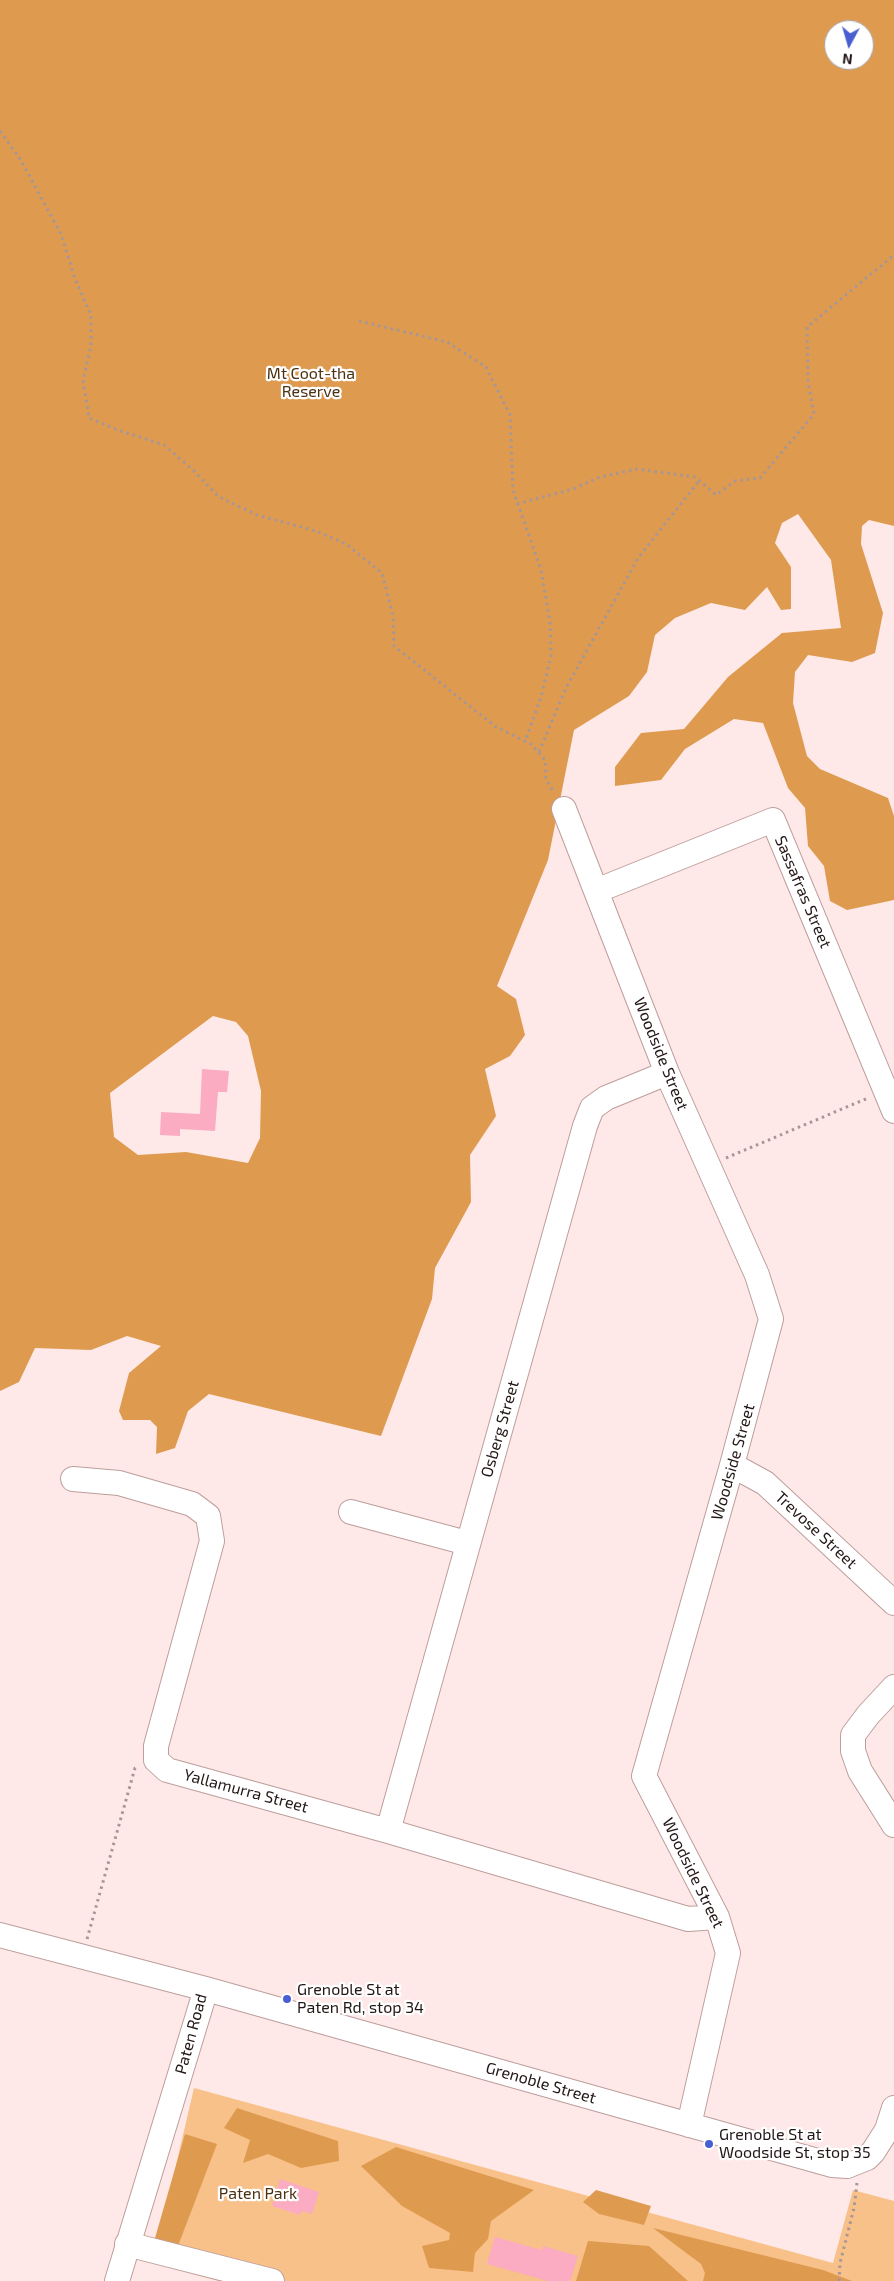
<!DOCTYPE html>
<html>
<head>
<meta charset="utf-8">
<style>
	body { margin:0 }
	#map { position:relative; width:894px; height:2281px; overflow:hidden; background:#fee9e8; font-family:"Exo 2",sans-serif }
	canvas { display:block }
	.north { position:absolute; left:824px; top:20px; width:50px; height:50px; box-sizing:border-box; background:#fff; border:1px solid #a7a2a2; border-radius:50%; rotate:186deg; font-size:14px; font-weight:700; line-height:20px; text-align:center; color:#221716 }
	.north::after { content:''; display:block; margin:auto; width:18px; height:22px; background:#495ed2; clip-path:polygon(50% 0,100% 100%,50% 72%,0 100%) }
</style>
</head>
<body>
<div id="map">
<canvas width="894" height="2281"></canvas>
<div class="north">N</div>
</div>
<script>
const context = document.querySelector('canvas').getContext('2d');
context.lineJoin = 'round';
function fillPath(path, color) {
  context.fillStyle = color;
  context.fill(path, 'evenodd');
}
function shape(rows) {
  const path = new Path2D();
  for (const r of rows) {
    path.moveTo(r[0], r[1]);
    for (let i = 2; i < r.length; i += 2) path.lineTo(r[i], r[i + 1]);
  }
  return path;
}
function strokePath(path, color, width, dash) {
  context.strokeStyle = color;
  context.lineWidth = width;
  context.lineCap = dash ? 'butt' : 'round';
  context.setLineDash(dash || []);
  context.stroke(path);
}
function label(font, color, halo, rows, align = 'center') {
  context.font = font + ' "Exo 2",sans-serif';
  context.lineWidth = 4.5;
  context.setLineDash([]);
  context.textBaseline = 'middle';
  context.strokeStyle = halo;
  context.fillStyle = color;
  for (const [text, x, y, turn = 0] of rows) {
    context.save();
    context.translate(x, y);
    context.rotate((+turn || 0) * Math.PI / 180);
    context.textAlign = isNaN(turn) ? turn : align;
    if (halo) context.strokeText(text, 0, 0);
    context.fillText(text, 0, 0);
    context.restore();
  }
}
fillPath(shape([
	[194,2088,833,2263,853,2190,894,2201,894,2281,219,2281,153,2263]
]), '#f8c189');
fillPath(shape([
	[0,0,894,0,894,526,869,520,862,526,861,544,883,613,875,653,852,662,808,655,795,672,793,703,807,756,820,769,888,798,894,816,894,900,847,910,830,901,824,866,808,846,805,808,788,788,763,723,734,719,685,749,661,780,615,786,615,767,641,733,684,729,728,677,782,633,841,628,831,560,798,514,782,523,775,543,791,567,791,609,781,610,767,587,745,610,711,603,675,618,655,635,647,672,629,696,574,730,548,860,497,986,516,999,525,1035,510,1056,485,1069,496,1116,470,1155,471,1202,435,1268,432,1299,381,1436,209,1394,188,1411,175,1448,156,1454,157,1427,150,1420,123,1420,119,1411,129,1373,161,1346,127,1336,91,1350,35,1348,19,1382,0,1391],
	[834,30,864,30,864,60,834,60],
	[213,1016,236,1022,248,1036,261,1091,260,1138,248,1163,186,1152,138,1155,114,1137,110,1093],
	[237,2108,338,2141,339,2161,301,2168,268,2154,243,2163,250,2140,224,2128],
	[185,2134,217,2144,176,2251,153,2245],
	[396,2147,534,2190,491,2221,488,2239,475,2253,473,2272,429,2268,422,2246,449,2240,450,2233,402,2206,361,2166],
	[596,2190,651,2206,644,2225,599,2214,583,2202],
	[653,2228,823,2270,852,2281,703,2281,705,2273,701,2264],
	[588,2241,649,2246,688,2281,576,2281]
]), '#de9b50');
fillPath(shape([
	[202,1069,229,1071,227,1092,218,1092,215,1131,180,1129,180,1136,160,1135,161,1112,200,1114],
	[280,2179,319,2192,312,2214,302,2211,300,2215,272,2206],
	[495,2237,542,2250,543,2246,578,2256,570,2281,548,2281,487,2264]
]), '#fbabc2');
const minor = shape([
	[564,809,667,1073,757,1275,771,1319,732,1465,644,1776,717,1917,728,1953,689,2125],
	[596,891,773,820,894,1111],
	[732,1465,765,1483,894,1603],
	[73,1479,119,1483,192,1504,208,1516,212,1541,156,1746,156,1760,167,1770,388,1831,688,1919,717,1917],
	[351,1512,467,1543],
	[894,1687,868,1715,853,1735,853,1751,860,1771,894,1825],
	[388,1831,585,1126,592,1108,606,1098,667,1073],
	[0,1935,206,1989,832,2165,847,2166,867,2158,873,2152,887,2130,894,2108],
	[127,2244,272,2281],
	[117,2281,206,1989]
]);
strokePath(minor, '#bd9e9c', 26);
strokePath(shape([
	[0,131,19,157,61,234,75,279,91,315,91,346,83,380,89,418,118,430,164,445,193,470,219,497,257,515,316,531,346,544,382,573,393,616,394,646,496,727,531,744,545,760,546,779,554,793],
	[359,321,447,342,486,367,510,415,513,490,541,570,550,621,551,656,541,697,525,742],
	[517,504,573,489,600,477,637,469,695,477,716,495,735,481,760,478,814,414,808,382,807,327,894,255],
	[539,752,566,688,638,558,699,481],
	[726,1158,868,1098],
	[87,1939,135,1768,137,1767],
	[839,2281,840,2263,854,2208,857,2183]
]), '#a79695', 3, [2.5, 4]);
strokePath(minor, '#fff', 24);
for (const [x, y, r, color] of [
	[287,1999,5,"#495ed2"],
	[709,2144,5,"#495ed2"]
]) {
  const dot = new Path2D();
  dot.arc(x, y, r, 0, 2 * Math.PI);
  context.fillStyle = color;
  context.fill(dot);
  strokePath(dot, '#fff', 2);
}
label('16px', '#4d3111', '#fff', [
	["Mt Coot-tha",311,374],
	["Reserve",311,392],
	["Paten Park",258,2194]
]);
label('16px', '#221716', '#fff', [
	["Sassafras Street",803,892,67],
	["Woodside Street",661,1054,68],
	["Osberg Street",500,1429,-74],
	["Woodside Street",733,1462,-74],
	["Trevose Street",816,1530,43],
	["Yallamurra Street",246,1791,15],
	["Woodside Street",693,1873,64],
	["Paten Road",191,2034,-75],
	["Grenoble Street",541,2083,16]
]);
label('16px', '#221716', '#fff', [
	["Grenoble St at",297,1990],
	["Paten Rd, stop 34",297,2008],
	["Grenoble St at",719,2135],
	["Woodside St, stop 35",719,2153]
], 'left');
</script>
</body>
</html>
